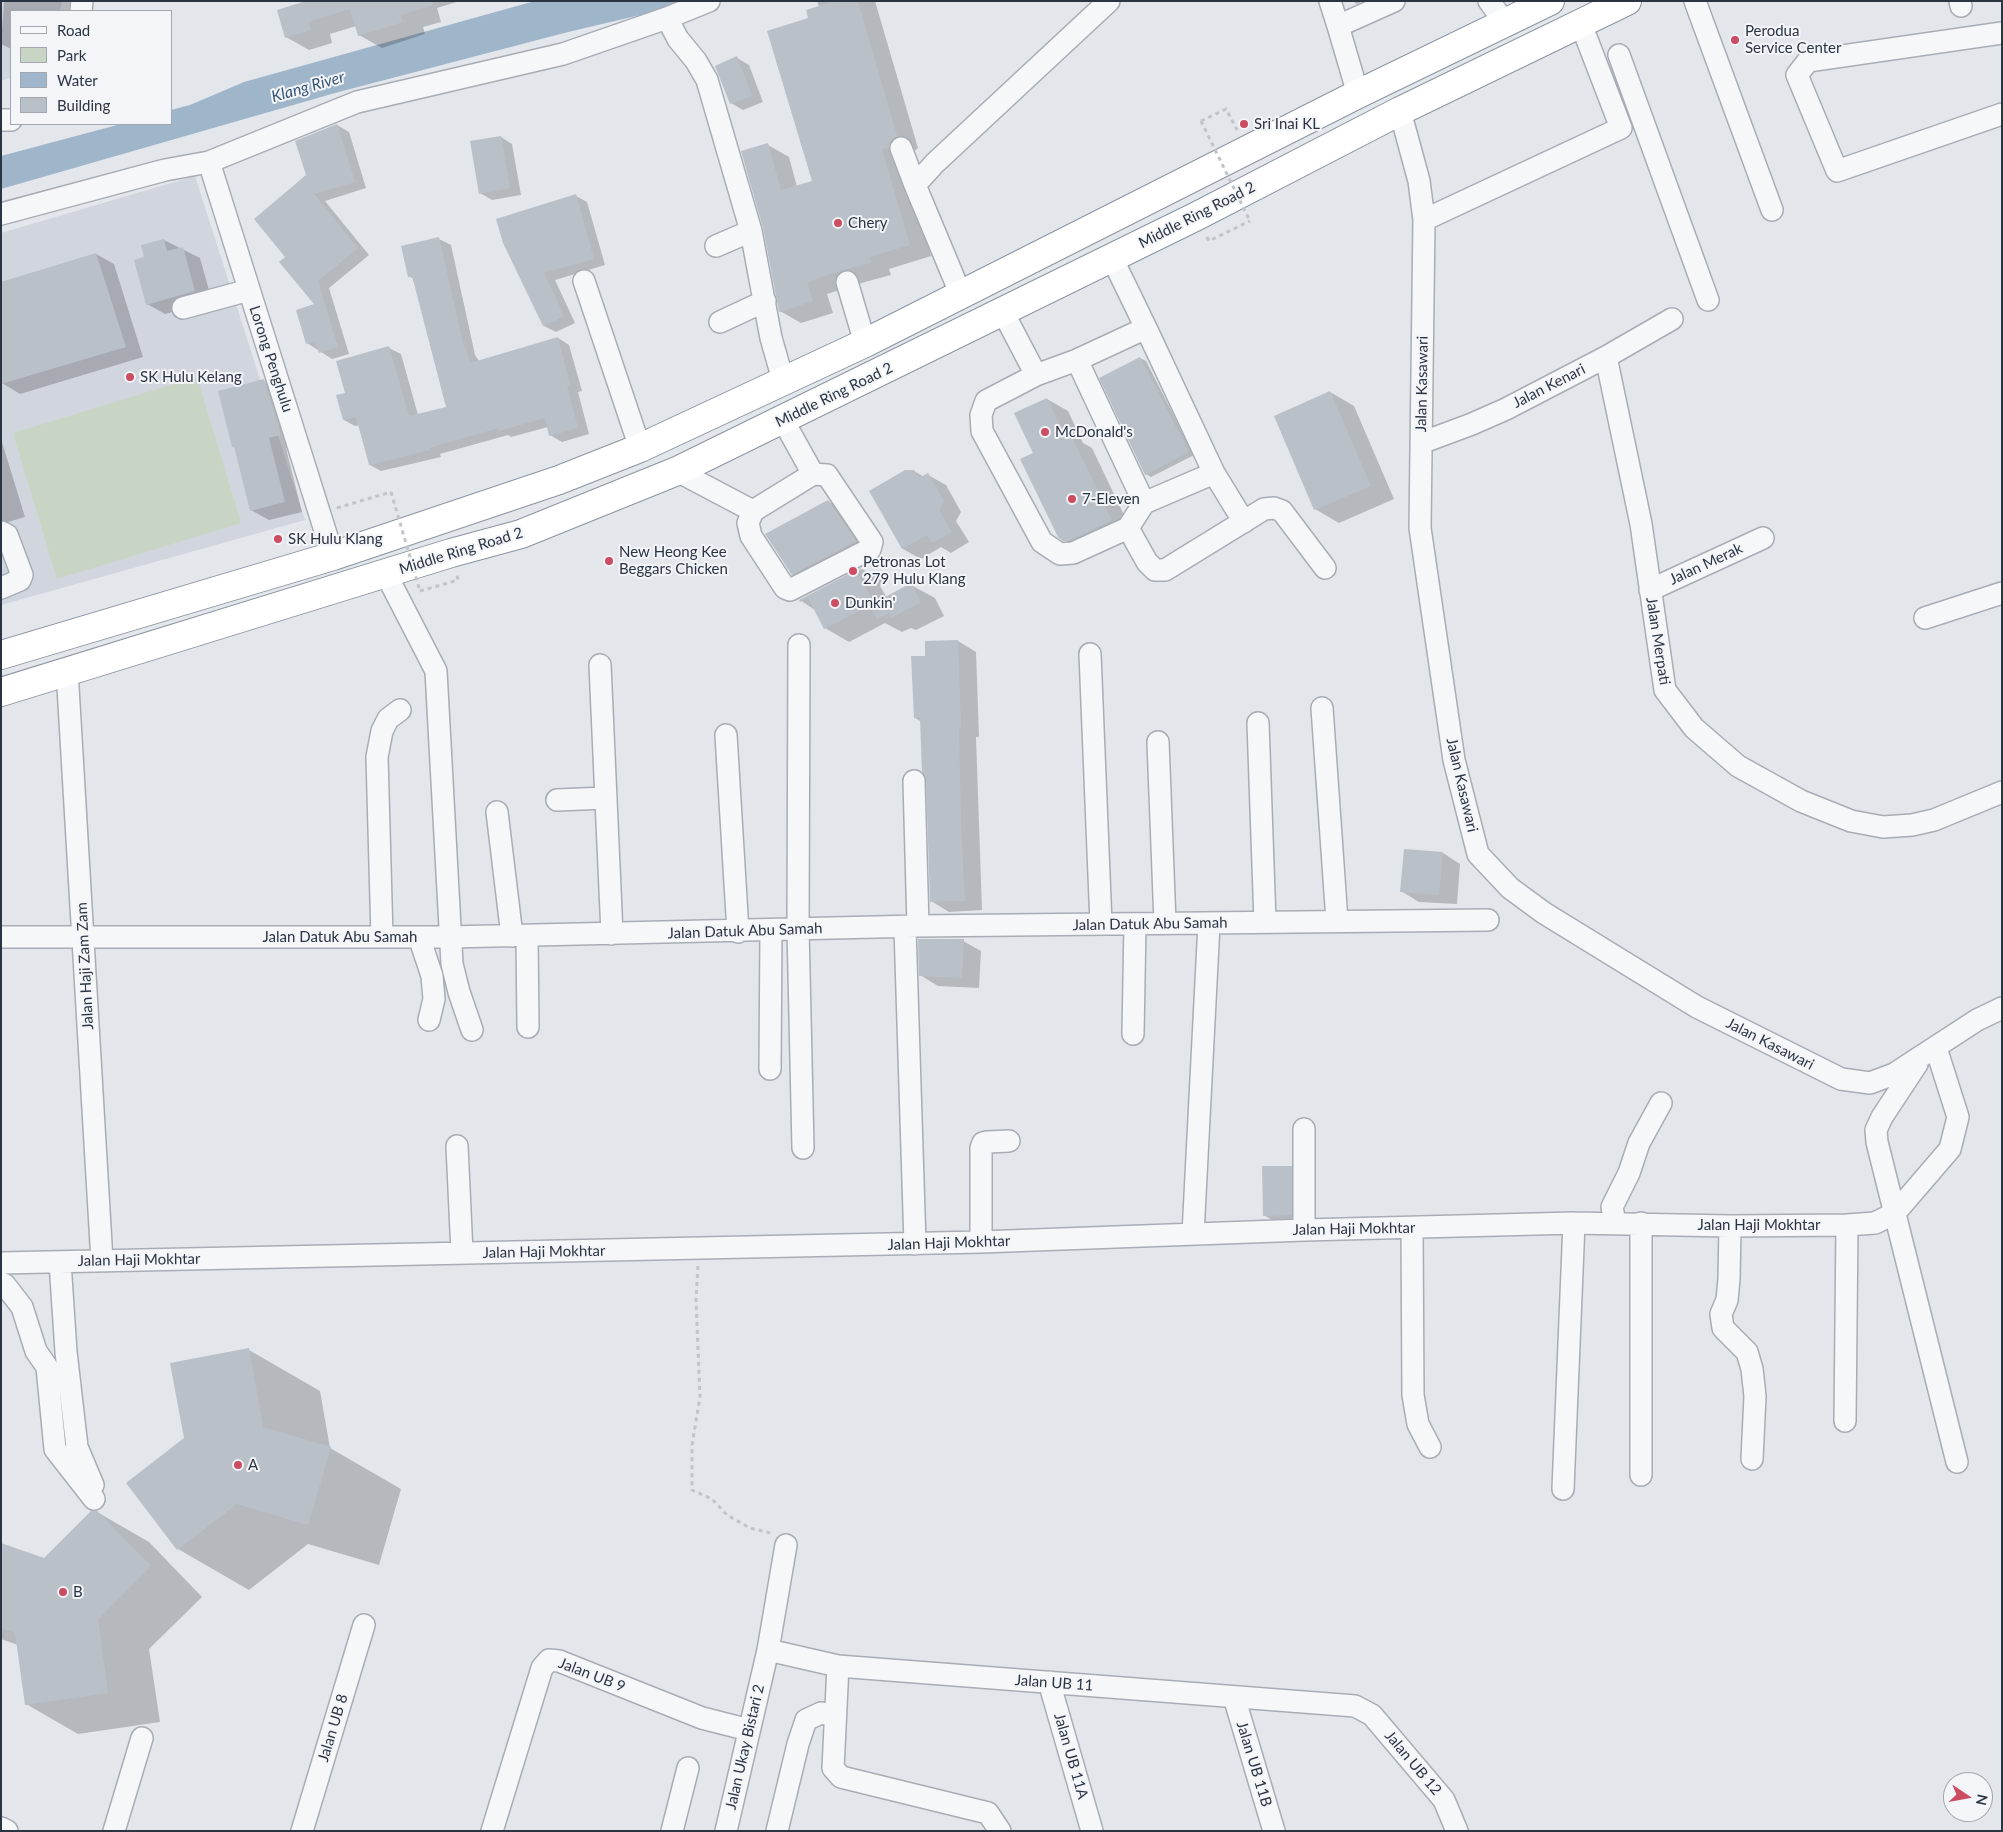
<!DOCTYPE html>
<html>
<head>
<meta charset="utf-8">
<style>
	body { margin:0 }
	#map { position:relative; width:2003px; height:1832px; overflow:hidden; background:#e3e6eb; font-family:Lato,sans-serif }
	canvas { display:block }
	.frame { position:absolute; inset:0; border:2px solid #2b3443; pointer-events:none }
	.legend { position:absolute; left:10px; top:10px; width:162px; height:115px; box-sizing:border-box; background:#f3f5f8; border:1px solid #a3a8b0; margin:0; padding:6px 9px; list-style:none; font-size:15px; color:#2b3443 }
	.legend li { display:flex; align-items:center; gap:10px; height:25px }
	.legend b { width:25px; border:1px solid #a3a8b0 }
	.north { position:absolute; left:1943px; top:1772px; width:50px; height:50px; box-sizing:border-box; background:#f3f5f8; border:1px solid #a3a8b0; border-radius:50%; rotate:102deg; font-size:14px; font-weight:700; line-height:20px; text-align:center; color:#2b3443 }
	.north::after { content:''; display:block; margin:auto; width:18px; height:22px; background:#cc4c62; clip-path:polygon(50% 0,100% 100%,50% 72%,0 100%) }
</style>
</head>
<body>
<div id="map">
<canvas width="2003" height="1832"></canvas>
<div class="frame"></div>
<ul class="legend">
<li><b style="height:6px;background:#f6f7f9"></b>Road</li>
<li><b style="height:14px;background:#c9d5c4"></b>Park</li>
<li><b style="height:14px;background:#9fb5ca"></b>Water</li>
<li><b style="height:14px;background:#bac0c8"></b>Building</li>
</ul>
<div class="north">N</div>
</div>
<script>
const context = document.querySelector('canvas').getContext('2d');
context.lineJoin = 'round';
function fillPath(path, color) {
  context.fillStyle = color;
  context.fill(path, 'evenodd');
}
function shape(rows) {
  const path = new Path2D();
  for (const r of rows) {
    path.moveTo(r[0], r[1]);
    for (let i = 2; i < r.length; i += 2) path.lineTo(r[i], r[i + 1]);
  }
  return path;
}
function strokePath(path, color, width, dash) {
  context.strokeStyle = color;
  context.lineWidth = width;
  context.lineCap = dash ? 'butt' : 'round';
  context.setLineDash(dash || []);
  context.stroke(path);
}
function label(font, color, halo, rows, align = 'center') {
  context.font = font + ' Lato,sans-serif';
  context.lineWidth = 4;
  context.setLineDash([]);
  context.textBaseline = 'middle';
  context.strokeStyle = halo;
  context.fillStyle = color;
  for (const [text, x, y, turn = 0] of rows) {
    context.save();
    context.translate(x, y);
    context.rotate((+turn || 0) * Math.PI / 180);
    context.textAlign = isNaN(turn) ? turn : align;
    if (halo) context.strokeText(text, 0, 0);
    context.fillText(text, 0, 0);
    context.restore();
  }
}
fillPath(shape([
	[1,1,62,1,60,11,11,11,11,77,1,81],
	[195,176,305,520,1,605,1,233]
]), '#d1d5dd');
fillPath(shape([
	[197,377,241,523,57,579,13,433]
]), '#c9d5c4');
fillPath(shape([
	[535,1,680,1,653,12,568,32,335,93,1,189,1,156,121,124,171,124,171,110,190,105,244,82]
]), '#9fb5ca');
fillPath(shape([
	[4,1,70,1,70,11,11,11,11,49,1,44],
	[308,1,460,1,437,8,441,22,423,27,425,34,382,48,359,35,356,26,330,34,332,43,309,50,286,37],
	[817,1,875,1,918,148,903,161,931,256,889,269,891,275,865,282,827,294,833,313,801,323,780,311,768,145,789,157,797,187,813,182,810,19,819,7],
	[1352,1,1363,1,1357,4],
	[737,58,749,65,763,102,743,110,731,103],
	[337,125,349,132,366,188,325,201,369,255,329,288,349,354,332,359,307,343,316,305,287,257,307,175],
	[501,137,512,144,521,195,492,200,480,193],
	[576,196,587,202,605,265,555,280,575,323,556,332,544,326,497,220],
	[439,239,451,245,475,355,479,361,558,338,569,345,582,391,578,392,589,434,562,442,550,435,548,427,511,437,508,435,440,454,441,457,381,471,370,465,360,425,355,426,344,420,346,393,389,348,401,354,418,415,447,408,414,279,409,276],
	[164,240,200,258,212,301,165,314,147,304,146,258],
	[96,254,114,264,143,357,20,394,2,383],
	[1140,358,1146,361,1194,455,1151,477,1146,474],
	[264,381,282,391,298,445,286,448,302,512,269,520,251,510,236,448,233,446],
	[1330,392,1354,406,1394,499,1339,523,1315,509],
	[1047,399,1068,411,1083,443,1092,448,1132,532,1086,553,1064,540,1035,454],
	[1,439,25,517,1,524],
	[914,471,924,477,928,475,946,485,961,512,956,521,969,542,951,553,941,547,921,559,903,549,870,491],
	[828,501,852,515,879,555,816,588,792,574],
	[862,569,885,582,880,586,887,598,911,585,935,598,944,616,916,630,911,628,902,632,885,623,849,642,825,628,815,610,800,600],
	[958,641,976,652,979,737,976,737,982,910,949,912,931,901,928,780,922,722,915,718],
	[1443,853,1460,864,1457,904,1419,902,1401,891],
	[963,941,981,951,979,988,938,986,920,975],
	[1291,1167,1309,1177,1309,1225,1282,1226,1264,1215],
	[249,1350,320,1391,330,1448,401,1489,379,1565,308,1544,249,1590,178,1549,185,1439],
	[97,1512,149,1542,202,1597,149,1649,160,1722,78,1734,26,1704,18,1645,1,1639,1,1544,45,1559]
]), '#0003');
fillPath(shape([
	[306,1,432,1,433,5,401,15,403,22,358,36,350,9,308,22,311,30,285,38,277,10],
	[835,1,858,1,897,136,891,140,889,148,882,149,910,245,869,257,871,263,843,270,807,282,813,301,779,312,763,228,741,151,768,143,781,190,812,181,767,31,808,18,806,10],
	[737,56,752,96,730,104,715,66],
	[337,124,355,182,314,194,358,248,318,281,338,347,319,353,315,341,306,344,296,310,314,304,279,262,285,257,254,219,306,175,295,141],
	[501,136,510,188,479,194,470,141],
	[576,194,594,259,544,273,564,316,543,326,503,243,496,219],
	[439,237,464,348,466,348,470,363,558,337,570,385,567,386,578,428,549,436,545,418,499,431,498,428,429,448,430,450,369,465,356,417,343,420,336,395,345,393,336,361,389,346,409,416,446,407,412,276,408,277,401,246],
	[164,239,167,251,183,247,195,291,146,305,134,260,144,257,141,245],
	[96,253,126,347,1,384,1,282],
	[1140,357,1189,452,1145,475,1099,378],
	[264,379,281,435,269,438,285,502,250,511,234,446,232,447,218,391],
	[1330,391,1371,486,1314,510,1274,416],
	[1047,398,1066,438,1071,435,1112,520,1068,541,1063,541,1058,537,1020,459,1033,453,1014,413],
	[905,470,914,470,919,478,928,473,944,501,939,510,952,532,932,543,927,535,902,549,869,491],
	[828,500,856,541,792,575,765,534],
	[862,567,857,572,874,603,824,629,808,598,800,602,799,600],
	[911,583,921,602,891,618,889,613,877,619,869,606],
	[958,640,961,727,959,727,961,825,965,901,930,902,926,781,922,772,920,718,914,718,911,656,925,656,925,641],
	[1404,849,1443,852,1439,895,1400,892],
	[918,939,964,939,962,978,919,976],
	[1262,1166,1292,1166,1292,1215,1263,1216],
	[249,1348,263,1427,331,1447,308,1525,237,1504,177,1550,126,1483,184,1438,170,1363],
	[91,1511,97,1511,151,1566,98,1619,108,1693,25,1705,15,1633,1,1628,1,1543,44,1558]
]), '#bac0c8');
const minor = shape([
	[1330,1,1338,26],
	[1489,1,1505,23],
	[1695,1,1772,210],
	[1960,1,1961,6],
	[81,11,82,1],
	[667,18,678,39,696,61,707,80,751,231,771,338,783,380],
	[2002,33,1808,61,1797,75,1837,171,2002,114],
	[1619,55,1708,300],
	[1358,94,1338,26,1394,1],
	[1400,111,1419,181,1424,220,1420,528,1454,760,1478,854,1510,888,1544,913,1697,1007,1841,1079,1870,1083,1894,1074,1977,1020,2002,1008],
	[1,120,11,120],
	[901,148,915,185],
	[209,162,333,556],
	[1,214,165,170,209,162,357,102,563,54,667,18,709,1],
	[1424,220,1621,128,1581,24],
	[716,246,751,231],
	[1112,258,1146,328,1214,473,1144,503,1128,528,1073,553,1060,554,1042,542,982,431,981,415,986,401,1036,375,1077,360,1146,328],
	[584,281,640,448],
	[847,282,865,343],
	[961,295,915,185,935,163,1109,1],
	[183,308,249,290],
	[1003,312,1036,375],
	[720,322,765,301],
	[1606,357,1641,524,1665,690,1694,728,1738,766,1801,801,1851,821,1883,827,1912,825,1934,820,2002,792],
	[1077,360,1144,503],
	[1421,443,1472,424,1506,409,1606,357,1672,319],
	[677,471,753,511,813,474,783,420],
	[1214,473,1244,522],
	[753,511,748,523,751,536,785,588,790,590,870,549,872,542,827,475,813,474],
	[1128,528,1147,562,1155,570,1165,570,1264,509,1274,508,1282,511,1325,568],
	[1,532,7,535,22,575,20,580,1,588],
	[386,574,436,671,452,964,459,992,472,1030],
	[1650,590,1763,538],
	[1925,618,2002,593],
	[799,645,798,929,803,1148],
	[1090,654,1101,924],
	[600,665,612,934],
	[67,670,102,1261],
	[1322,708,1337,921],
	[1258,723,1265,922],
	[726,735,738,932],
	[1158,742,1165,923],
	[914,781,918,926],
	[557,800,606,798],
	[497,812,512,936],
	[905,928,915,1244],
	[527,936,528,1027],
	[1,937,450,937,918,926,1488,920],
	[382,937,377,757,382,731,388,719,400,710],
	[419,937,432,976,434,999,429,1020],
	[1133,1034,1135,924],
	[1917,1064,1882,1117,1876,1130,1877,1142,1957,1462],
	[770,1069,771,930],
	[1304,1129,1304,1230],
	[457,1146,462,1253],
	[1615,1223,1612,1207,1629,1173,1639,1143,1661,1103],
	[1641,1223,1641,1475],
	[1730,1226,1729,1279,1727,1300,1721,1314,1723,1328,1747,1352,1752,1369,1755,1396,1752,1459],
	[1412,1228,1413,1395,1418,1424,1430,1447],
	[1193,1234,1209,924],
	[981,1242,981,1148,983,1143,987,1142,1009,1141],
	[60,1262,66,1352,77,1447,93,1485],
	[1,1263,981,1242,1304,1230,1574,1223,1730,1226,1847,1225,1875,1223,1895,1213,1950,1149,1958,1117,1936,1048],
	[1,1283,5,1285,22,1307,36,1351,47,1367,55,1449,94,1499],
	[1845,1421,1847,1225],
	[1563,1489,1574,1223],
	[768,1650,786,1545],
	[838,1666,833,1768,841,1777,988,1813,1000,1831],
	[1049,1682,1092,1831],
	[1234,1697,1274,1831],
	[1,1828,7,1831],
	[114,1831,142,1738],
	[302,1831,364,1625],
	[492,1831,542,1668,549,1660,559,1661,702,1718,749,1730],
	[672,1831,688,1768],
	[726,1831,768,1650,838,1666,1355,1706,1372,1715,1444,1800,1457,1831],
	[777,1831,798,1744,806,1720,821,1713,835,1716]
]);
const highway = shape([
	[1,655,333,556,559,480,640,448,865,343,1358,94,1550,1],
	[1,692,451,553,521,534,677,471,1197,216,1400,111,1627,1]
]);
strokePath(minor, '#a8adb5', 24);
strokePath(highway, '#8b94a1', 30);
strokePath(shape([
	[1201,121,1226,109,1237,130],
	[1207,237,1209,241,1250,221],
	[337,508,391,492],
	[420,591,458,580,457,575],
	[698,1266,696,1299,700,1397,692,1445,692,1490,712,1499,727,1515,750,1528,771,1533]
]), '#c1c4ca', 3, [4, 4]);
strokePath(minor, '#f6f7f9', 21);
strokePath(highway, '#fff', 28);
strokePath(shape([
	[1201,121,1250,221],
	[391,492,420,591]
]), '#c1c4ca', 3, [4, 4]);
for (const [x, y, r, color] of [
	[1735,40,5,"#cc4c62"],
	[1244,124,5,"#cc4c62"],
	[838,223,5,"#cc4c62"],
	[130,377,5,"#cc4c62"],
	[1045,432,5,"#cc4c62"],
	[1072,499,5,"#cc4c62"],
	[278,539,5,"#cc4c62"],
	[609,561,5,"#cc4c62"],
	[853,571,5,"#cc4c62"],
	[835,603,5,"#cc4c62"],
	[238,1465,5,"#cc4c62"],
	[63,1592,5,"#cc4c62"]
]) {
  const dot = new Path2D();
  dot.arc(x, y, r, 0, 2 * Math.PI);
  context.fillStyle = color;
  context.fill(dot);
  strokePath(dot, '#f3f5f8', 2);
}
label('15px', '#2b3443', '#f3f5f8', [
	["Perodua",1745,31],
	["Service Center",1745,48],
	["Sri Inai KL",1254,124],
	["Chery",848,223],
	["SK Hulu Kelang",140,377],
	["McDonald's",1055,432],
	["7-Eleven",1082,499],
	["SK Hulu Klang",288,539],
	["New Heong Kee",619,552],
	["Beggars Chicken",619,569],
	["Petronas Lot",863,562],
	["279 Hulu Klang",863,579],
	["Dunkin'",845,603],
	["A",248,1465],
	["B",73,1592]
], 'left');
label('15px', '#2b3443', '#f3f5f8', [
	["Middle Ring Road 2",1197,215,-27],
	["Lorong Penghulu",271,359,72],
	["Jalan Kasawari",1422,384,-89],
	["Jalan Kenari",1549,386,-27],
	["Middle Ring Road 2",834,395,-26],
	["Middle Ring Road 2",461,551,-17],
	["Jalan Merak",1706,564,-25],
	["Jalan Merpati",1658,641,81],
	["Jalan Kasawari",1462,785,77],
	["Jalan Datuk Abu Samah",1150,924,-1],
	["Jalan Datuk Abu Samah",745,931,-2],
	["Jalan Datuk Abu Samah",340,937],
	["Jalan Haji Zam Zam",85,966,-93],
	["Jalan Kasawari",1770,1044,27],
	["Jalan Haji Mokhtar",1759,1225],
	["Jalan Haji Mokhtar",1354,1229,-1],
	["Jalan Haji Mokhtar",949,1243,-2],
	["Jalan Haji Mokhtar",544,1252,-1],
	["Jalan Haji Mokhtar",139,1260,-1],
	["Jalan UB 9",592,1675,21],
	["Jalan UB 11",1054,1683,4],
	["Jalan UB 8",333,1728,-73],
	["Jalan Ukay Bistari 2",745,1747,-77],
	["Jalan UB 11A",1071,1756,74],
	["Jalan UB 12",1413,1763,50],
	["Jalan UB 11B",1254,1764,73]
]);
label('italic 16px', '#365476', '#f3f5f8', [
	["Klang River",308,87,-16]
]);
</script>
</body>
</html>
